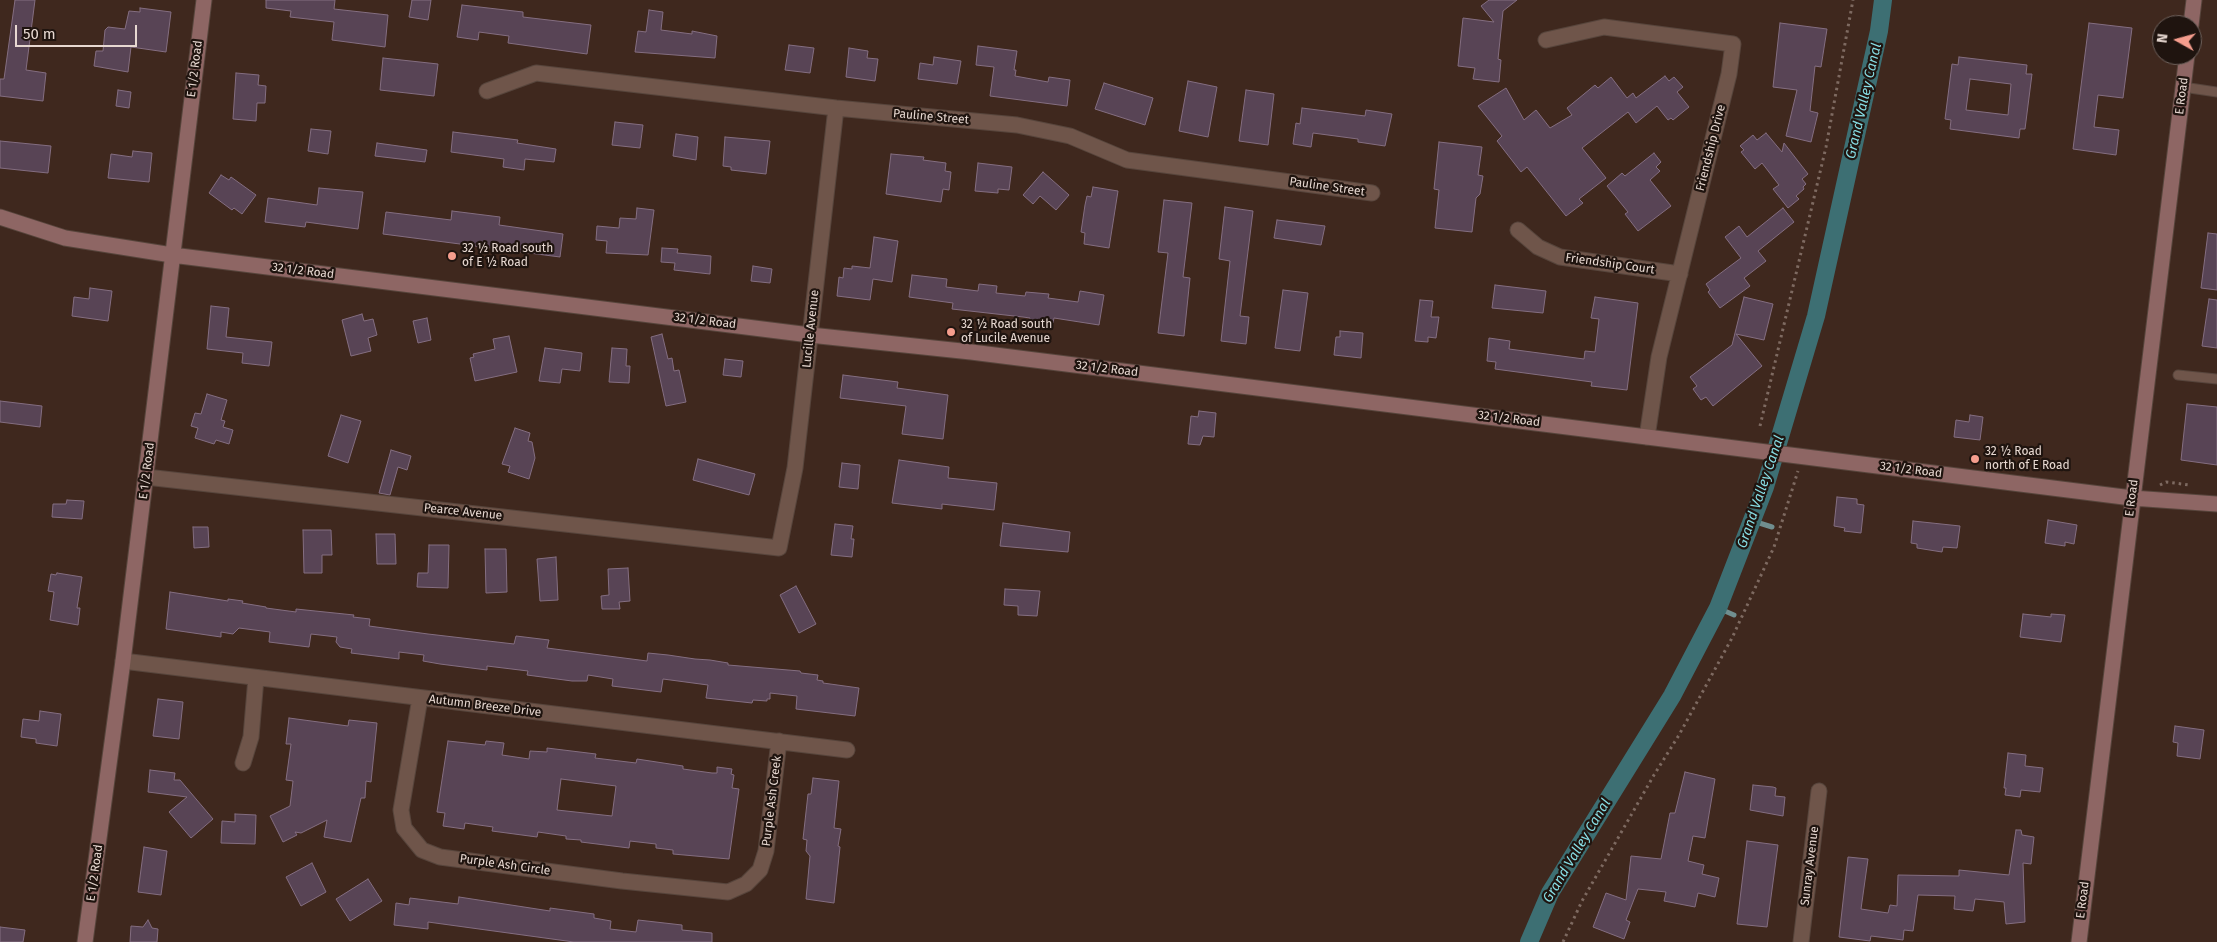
<!DOCTYPE html>
<html>
<head>
<meta charset="utf-8">
<style>
	body { margin:0 }
	#map { position:relative; width:2217px; height:942px; overflow:hidden; background:#3f281e; font-family:"Fira Sans",sans-serif }
	canvas { display:block }
	.north { position:absolute; left:2152px; top:15px; width:50px; height:50px; box-sizing:border-box; background:#1f140f; border:1px solid #6f625d; border-radius:50%; rotate:277deg; font-size:14px; font-weight:700; line-height:20px; text-align:center; color:#e7d8d1 }
	.north::after { content:''; display:block; margin:auto; width:18px; height:22px; background:#f59d8d; clip-path:polygon(50% 0,100% 100%,50% 72%,0 100%) }
	.scale { position:absolute; left:15px; top:25px; width:122px; height:22px; box-sizing:border-box; border:2px solid #e7d8d1; border-top:0; padding-left:6px; font-size:15px; line-height:18px; white-space:nowrap; color:#e7d8d1; -webkit-text-stroke:4px #1f140f; paint-order:stroke }
</style>
</head>
<body>
<div id="map">
<canvas width="2217" height="942"></canvas>
<div class="north">N</div>
<div class="scale">50 m</div>
</div>
<script>
const context = document.querySelector('canvas').getContext('2d');
context.lineJoin = 'round';
function shape(rows) {
  const path = new Path2D();
  for (const r of rows) {
    path.moveTo(r[0], r[1]);
    for (let i = 2; i < r.length; i += 2) path.lineTo(r[i], r[i + 1]);
  }
  return path;
}
function strokePath(path, color, width, dash) {
  context.strokeStyle = color;
  context.lineWidth = width;
  context.lineCap = dash ? 'butt' : 'round';
  context.setLineDash(dash || []);
  context.stroke(path);
}
function fillPath(path, color) {
  context.fillStyle = color;
  context.fill(path, 'evenodd');
}
function label(font, color, halo, rows, align = 'center') {
  context.font = font + ' "Fira Sans",sans-serif';
  context.lineWidth = 4.5;
  context.setLineDash([]);
  context.textBaseline = 'middle';
  context.strokeStyle = halo;
  context.fillStyle = color;
  for (const [text, x, y, turn = 0] of rows) {
    context.save();
    context.translate(x, y);
    context.rotate((+turn || 0) * Math.PI / 180);
    context.textAlign = isNaN(turn) ? turn : align;
    if (halo) context.strokeText(text, 0, 0);
    context.fillText(text, 0, 0);
    context.restore();
  }
}
strokePath(shape([
	[1753,521,1772,527],
	[1718,608,1734,615]
]), '#708e8f', 5);
strokePath(shape([
	[1529,942,1550,893,1672,696,1718,608,1765,487,1816,316,1879,31,1883,0]
]), '#3d6f73', 18);
const building = shape([
	[15,0,35,0,26,70,46,73,43,101,0,96,0,79,4,79,15,0],
	[266,0,335,0,334,9,388,15,385,47,332,40,334,22,290,17,291,11,266,8,266,0],
	[412,0,431,0,428,20,409,17,412,0],
	[1489,0,1517,0,1503,11,1498,59,1501,60,1499,82,1473,79,1475,68,1458,66,1463,18,1494,22,1481,6,1489,0],
	[462,5,523,12,523,17,591,25,587,54,508,43,509,36,479,32,478,40,457,37,462,5],
	[140,8,171,12,166,52,131,47,128,72,94,66,96,51,103,51,105,30,108,27,125,29,129,11,140,12,140,8],
	[649,10,663,12,661,30,692,34,692,31,717,36,715,58,635,52,638,31,646,32,649,10],
	[1780,23,1827,29,1821,67,1815,66,1810,111,1818,113,1811,142,1786,136,1797,90,1773,87,1780,23],
	[2089,23,2132,28,2123,98,2098,95,2094,127,2119,130,2116,155,2073,149,2089,23],
	[789,45,814,48,810,73,785,70,789,45],
	[978,46,1017,51,1014,70,1016,70,1015,76,1048,82,1049,77,1070,80,1067,106,990,96,994,67,976,65,978,46],
	[849,48,868,51,867,58,878,59,875,81,846,77,849,48],
	[934,57,961,61,957,84,918,79,920,63,933,65,934,57],
	[1959,57,2027,65,2026,74,2032,74,2025,129,2020,129,2019,138,1950,129,1951,120,1945,119,1952,64,1958,65,1959,57],
	[1970,79,2011,84,2008,115,1966,110,1970,79],
	[383,58,438,64,434,96,380,90,383,58],
	[236,73,259,75,258,85,266,86,265,103,257,103,256,121,233,119,236,73],
	[1665,76,1669,81,1674,77,1683,87,1677,92,1689,107,1673,120,1671,118,1668,120,1657,106,1636,123,1628,112,1582,148,1606,178,1579,199,1583,203,1566,216,1527,167,1521,172,1497,141,1502,136,1478,106,1506,88,1524,120,1536,110,1550,128,1572,115,1567,108,1595,85,1598,88,1611,77,1627,98,1633,93,1636,98,1665,76],
	[1188,81,1217,87,1208,137,1179,131,1188,81],
	[1104,83,1153,98,1145,125,1095,109,1104,83],
	[118,90,131,92,129,108,116,106,118,90],
	[1246,90,1274,94,1268,145,1239,141,1246,90],
	[1302,108,1365,116,1366,110,1392,114,1385,146,1358,142,1358,139,1313,133,1311,147,1293,144,1296,123,1300,124,1302,108],
	[615,122,643,125,640,148,612,145,615,122],
	[311,129,331,131,328,154,308,151,311,129],
	[453,132,518,140,517,143,556,149,554,162,525,159,524,170,503,167,504,159,451,152,453,132],
	[1766,133,1782,152,1784,143,1808,174,1802,179,1806,184,1803,187,1804,189,1796,196,1799,199,1788,208,1773,189,1779,185,1762,163,1755,169,1741,152,1744,150,1740,146,1753,135,1757,140,1766,133],
	[676,134,698,137,696,160,673,156,676,134],
	[725,137,770,141,766,174,731,170,731,167,723,166,725,137],
	[0,141,51,146,48,173,0,168,0,141],
	[1439,142,1482,147,1478,175,1483,176,1480,194,1476,198,1472,232,1435,228,1439,190,1434,189,1439,142],
	[377,143,427,150,425,162,375,156,377,143],
	[133,151,152,153,149,182,108,178,111,154,132,157,133,151],
	[1654,153,1661,162,1656,167,1660,171,1650,180,1671,206,1638,231,1625,214,1628,212,1607,186,1622,173,1625,176,1654,153],
	[891,154,924,157,923,160,946,163,945,171,951,172,949,190,943,189,941,202,886,194,891,154],
	[978,163,1012,167,1009,190,998,189,998,193,975,191,978,163],
	[1043,172,1069,195,1056,210,1040,196,1033,204,1023,195,1043,172],
	[221,175,229,180,231,177,256,195,242,214,234,208,232,210,209,193,221,175],
	[1093,187,1118,191,1109,248,1084,244,1085,233,1081,232,1085,205,1087,196,1091,197,1093,187],
	[319,188,363,192,358,229,306,222,305,227,265,222,268,198,317,205,319,188],
	[1164,200,1192,203,1183,277,1190,278,1184,336,1158,333,1168,253,1158,252,1164,200],
	[1225,207,1253,211,1240,316,1249,317,1246,344,1221,341,1230,261,1219,259,1225,207],
	[637,208,654,210,648,255,606,253,607,241,596,240,597,226,619,228,620,218,636,219,637,208],
	[1783,208,1794,222,1758,251,1766,261,1744,278,1750,286,1720,308,1708,292,1710,290,1706,284,1741,258,1725,237,1739,226,1747,237,1783,208],
	[452,211,500,217,499,225,563,234,560,257,383,234,386,212,451,220,452,211],
	[1277,220,1325,226,1321,245,1274,238,1277,220],
	[2208,233,2217,234,2217,290,2201,288,2208,233],
	[874,237,898,241,892,282,873,279,870,300,837,296,839,277,843,278,844,268,852,269,852,266,870,268,874,237],
	[662,248,678,249,677,253,711,256,710,274,674,270,675,263,661,262,662,248],
	[753,266,772,269,770,283,751,281,753,266],
	[912,275,947,279,946,287,978,291,979,284,997,286,996,293,1025,296,1026,292,1049,294,1048,298,1078,302,1080,291,1104,295,1099,325,1054,318,1053,323,1030,320,1030,318,1023,317,952,309,953,303,909,297,912,275],
	[1495,285,1546,291,1543,313,1492,308,1495,285],
	[90,288,112,291,108,321,72,316,74,297,89,299,90,288],
	[1283,290,1308,293,1300,351,1275,348,1283,290],
	[1595,297,1638,303,1627,390,1591,386,1592,382,1495,369,1496,362,1487,361,1489,338,1510,341,1509,349,1584,359,1585,351,1595,352,1599,319,1591,318,1595,297],
	[1744,297,1773,304,1764,340,1736,334,1762,366,1713,406,1706,397,1701,400,1693,389,1697,386,1690,377,1732,345,1744,297],
	[2209,299,2217,300,2217,348,2202,346,2209,299],
	[1420,300,1433,301,1431,317,1439,317,1436,338,1428,337,1428,342,1415,341,1420,300],
	[211,306,229,308,226,337,272,342,269,366,242,363,243,353,207,349,211,306],
	[362,314,364,321,373,319,377,335,368,338,371,351,351,356,342,320,362,314],
	[427,318,431,340,418,343,413,321,427,318],
	[1340,331,1363,333,1361,358,1334,355,1336,337,1340,337,1340,331],
	[662,334,668,359,672,358,674,371,679,370,686,402,666,406,651,337,662,334],
	[509,336,517,372,475,381,470,358,474,357,473,354,495,349,493,339,509,336],
	[545,348,582,353,580,371,562,369,560,383,539,381,545,348],
	[612,348,627,349,626,366,630,366,629,383,609,382,612,348],
	[725,359,743,361,741,377,723,375,725,359],
	[843,375,898,382,897,388,948,395,943,439,902,434,906,406,840,398,843,375],
	[207,394,227,400,221,420,225,421,223,427,233,430,229,444,216,440,214,444,195,438,198,428,191,426,195,413,201,414,207,394],
	[0,401,42,406,40,427,0,422,0,401],
	[2187,404,2217,407,2217,465,2181,460,2187,404],
	[1199,411,1216,413,1214,437,1203,436,1200,445,1188,444,1191,416,1198,417,1199,411],
	[341,415,361,421,348,463,328,456,341,415],
	[1970,415,1983,417,1980,440,1954,437,1956,420,1969,422,1970,415],
	[515,428,530,433,528,441,532,442,535,458,529,479,508,472,510,466,502,464,515,428],
	[391,450,411,456,407,470,398,467,390,495,379,493,391,450],
	[698,459,755,474,749,495,693,480,698,459],
	[899,460,949,467,948,478,997,483,994,510,942,504,942,509,892,503,899,460],
	[842,463,860,465,858,489,839,487,842,463],
	[1837,497,1857,499,1857,504,1864,505,1861,533,1844,531,1845,528,1834,526,1837,497],
	[67,500,84,501,82,519,52,517,53,504,66,504,67,500],
	[2048,520,2077,525,2074,544,2065,542,2065,546,2045,543,2048,520],
	[1913,521,1960,526,1957,548,1943,547,1942,552,1917,548,1917,544,1911,543,1913,521],
	[1003,523,1070,532,1068,552,1000,546,1003,523],
	[835,524,853,526,851,539,854,539,852,557,831,555,835,524],
	[193,527,208,527,209,547,194,548,193,527],
	[303,530,331,530,332,555,322,555,322,573,304,573,303,530],
	[376,534,395,534,396,564,377,564,376,534],
	[429,545,449,545,448,588,417,587,418,573,428,573,429,545],
	[485,549,506,549,507,592,486,593,485,549],
	[556,557,558,600,540,601,537,559,556,557],
	[628,568,630,601,619,602,620,609,602,609,601,596,609,595,608,569,628,568],
	[57,573,82,577,77,608,80,608,78,625,50,620,54,592,48,591,51,574,56,575,57,573],
	[796,586,816,624,799,633,780,595,796,586],
	[1005,589,1040,591,1037,616,1018,615,1018,606,1004,605,1005,589],
	[170,592,228,601,228,599,243,601,242,603,266,607,266,608,296,612,296,609,354,615,353,617,370,619,369,626,428,634,514,644,516,636,549,640,547,648,647,661,648,653,668,655,695,659,710,660,728,663,728,665,800,671,801,673,818,675,817,680,823,681,823,683,859,688,855,716,796,709,797,696,770,693,770,699,767,699,767,701,753,700,752,703,706,698,708,685,663,679,661,692,612,686,613,679,588,675,587,681,572,681,527,675,528,671,487,666,487,670,440,664,423,661,424,655,399,652,399,659,351,653,352,649,340,647,336,642,337,637,311,634,309,647,269,642,270,632,239,628,233,634,221,632,221,637,166,629,170,592],
	[2023,614,2051,617,2051,614,2065,615,2061,642,2020,637,2023,614],
	[158,699,183,702,179,739,153,736,158,699],
	[40,711,61,714,57,746,36,743,36,739,21,737,23,719,39,721,40,711],
	[289,718,348,726,349,720,377,723,371,782,366,781,365,798,361,798,351,842,324,837,327,820,301,833,295,832,297,835,283,842,270,816,290,806,293,781,286,780,291,744,286,744,289,718],
	[2175,726,2204,730,2200,759,2177,756,2178,743,2173,742,2175,726],
	[448,741,485,745,486,741,504,743,502,755,529,759,530,751,547,752,547,748,596,754,595,758,636,763,637,759,683,766,683,769,712,773,717,773,717,767,732,769,731,774,734,775,732,788,739,789,729,859,673,854,673,850,656,848,656,844,630,841,629,848,581,842,581,840,566,839,566,836,538,832,537,837,492,831,493,827,465,823,464,829,443,826,445,813,437,812,448,741],
	[561,779,616,786,612,816,557,810,561,779],
	[2008,753,2026,755,2025,766,2043,768,2040,792,2021,790,2020,797,2005,795,2006,788,2004,788,2008,753],
	[150,770,175,773,174,780,180,780,213,819,191,838,169,812,187,797,148,792,150,770],
	[1685,772,1715,779,1705,838,1693,836,1688,861,1704,865,1702,874,1719,878,1715,897,1698,893,1695,907,1664,901,1666,892,1638,889,1626,920,1630,922,1624,939,1593,927,1606,893,1626,900,1631,856,1661,859,1670,813,1675,813,1685,772],
	[813,778,839,781,834,828,841,829,838,846,840,847,834,903,806,899,810,856,806,851,807,840,803,839,808,794,811,794,813,778],
	[1753,785,1773,787,1776,788,1775,796,1785,797,1783,816,1750,810,1753,785],
	[235,814,256,815,255,844,221,843,222,821,235,822,235,814],
	[2016,830,2021,830,2022,835,2034,837,2031,864,2023,863,2025,922,2006,924,2004,902,1975,899,1973,911,1954,909,1955,896,1918,895,1913,931,1904,930,1903,940,1871,936,1870,941,1839,937,1848,857,1868,859,1861,909,1888,913,1890,905,1897,906,1898,875,1959,876,1959,870,2009,875,2016,830],
	[1747,841,1778,845,1767,927,1737,924,1747,841],
	[144,847,167,851,161,895,138,892,144,847],
	[312,863,326,892,301,906,286,877,312,863],
	[368,879,382,901,350,921,336,899,368,879],
	[459,897,550,911,550,908,594,914,594,918,611,921,610,929,636,932,638,920,682,925,682,930,712,933,712,942,574,942,428,922,428,929,394,925,396,903,409,905,410,898,458,904,459,897],
	[148,920,152,928,158,929,157,942,130,942,131,926,143,927,148,920],
	[0,927,25,930,23,942,0,942,0,927]
]);
fillPath(building, '#584455');
strokePath(building, '#846e81', 1);
const lane = shape([
	[2183,87,2217,92],
	[2178,375,2217,379]
]);
const street = shape([
	[1546,40,1604,27,1733,44,1729,74,1659,357,1647,437],
	[487,91,536,73,836,108,1017,125,1070,136,1127,160,1372,193],
	[1518,230,1538,247,1560,257,1680,274],
	[146,477,779,548,795,468,836,108],
	[123,661,847,750],
	[420,698,401,810,404,828,422,850,440,857,622,881,728,892,746,884,760,870,766,851,779,741],
	[243,763,251,737,256,678],
	[1801,942,1819,791]
]);
const secondary = shape([
	[2191,25,2194,0],
	[0,217,65,238,172,255,810,335,971,352,2132,498,2217,504],
	[85,942,123,661,204,0],
	[2079,942,2187,55]
]);
strokePath(lane, '#57453c', 11);
strokePath(street, '#57453c', 17);
strokePath(secondary, '#57453c', 17);
strokePath(shape([
	[1760,426,1826,147,1853,0],
	[2160,485,2166,482,2190,485],
	[1563,942,1582,901,1654,775,1679,735,1732,638,1774,547,1798,471]
]), '#7e6a61', 3, [2.5, 4]);
strokePath(lane, '#6f554a', 9);
strokePath(street, '#6f554a', 15);
strokePath(secondary, '#8e6664', 15);
for (const [x, y, r, color] of [
	[452,256,5,"#f59d8d"],
	[951,332,5,"#f59d8d"],
	[1975,459,5,"#f59d8d"]
]) {
  const dot = new Path2D();
  dot.arc(x, y, r, 0, 2 * Math.PI);
  context.fillStyle = color;
  context.fill(dot);
  strokePath(dot, '#1f140f', 2);
}
label('12px', '#e7d8d1', '#1f140f', [
	["E 1/2 Road",195,69,-83],
	["E Road",2182,96,-83],
	["Pauline Street",931,117,5],
	["Friendship Drive",1711,148,-76],
	["Pauline Street",1327,187,8],
	["Friendship Court",1610,264,8],
	["32 1/2 Road",303,271,7],
	["32 1/2 Road",705,321,7],
	["Lucille Avenue",811,329,-84],
	["32 1/2 Road",1107,369,7],
	["32 1/2 Road",1509,419,7],
	["32 1/2 Road",1911,470,7],
	["E 1/2 Road",147,471,-83],
	["E Road",2132,498,-83],
	["Pearce Avenue",463,512,6],
	["Autumn Breeze Drive",485,706,7],
	["Purple Ash Creek",772,801,-83],
	["Purple Ash Circle",505,865,8],
	["Sunray Avenue",1810,866,-83],
	["E 1/2 Road",95,873,-82],
	["E Road",2083,900,-83]
]);
label('12px', '#e7d8d1', '#1f140f', [
	["32 ½ Road south",462,249],
	["of E ½ Road",462,263],
	["32 ½ Road south",961,325],
	["of Lucile Avenue",961,339],
	["32 ½ Road",1985,452],
	["north of E Road",1985,466]
], 'left');
label('italic 14px', '#87dde4', '#1f140f', [
	["Grand Valley Canal",1864,101,-77],
	["Grand Valley Canal",1761,492,-71],
	["Grand Valley Canal",1577,851,-59]
]);
</script>
</body>
</html>
